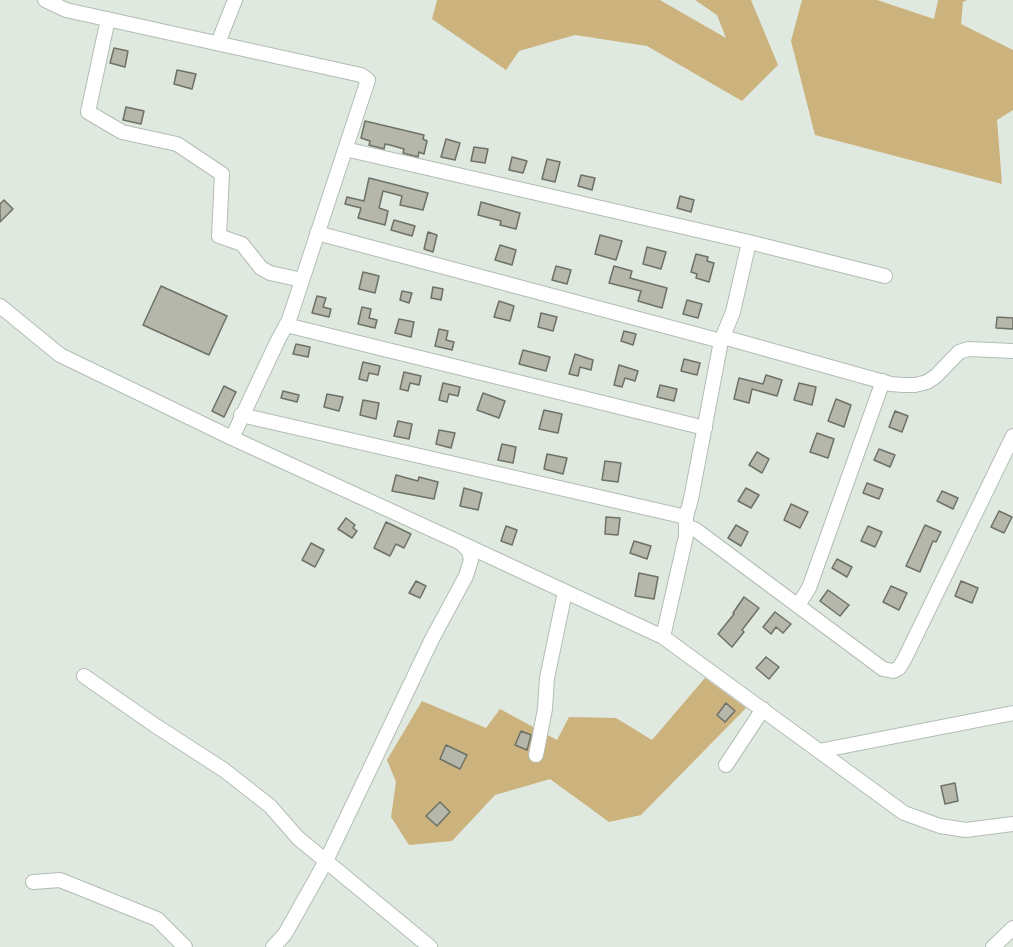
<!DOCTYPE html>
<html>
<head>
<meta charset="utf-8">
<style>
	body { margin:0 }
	canvas { display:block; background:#dfe9e0 }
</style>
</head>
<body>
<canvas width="1013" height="947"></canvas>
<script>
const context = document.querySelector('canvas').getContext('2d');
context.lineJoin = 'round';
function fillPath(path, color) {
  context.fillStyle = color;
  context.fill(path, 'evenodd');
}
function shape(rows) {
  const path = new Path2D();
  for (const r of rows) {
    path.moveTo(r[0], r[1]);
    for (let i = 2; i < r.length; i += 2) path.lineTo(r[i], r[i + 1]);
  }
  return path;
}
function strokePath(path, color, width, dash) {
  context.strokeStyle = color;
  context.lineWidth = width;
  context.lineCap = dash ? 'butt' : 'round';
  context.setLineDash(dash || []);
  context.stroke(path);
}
fillPath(shape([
	[437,0,660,0,726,38,717,15,695,0,751,0,778,65,742,101,647,46,575,35,519,51,506,70,432,19],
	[802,0,877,0,934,19,938,0,967,0,963,2,961,24,1013,50,1013,110,997,120,1002,184,815,135,791,41],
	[705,678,746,708,641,815,609,822,550,779,495,795,452,841,409,845,391,817,396,782,387,760,422,701,486,728,500,709,557,740,569,717,616,718,652,740]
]), '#ccb27d');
const building = shape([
	[114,48,128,51,125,67,110,63,114,48],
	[177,70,196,74,192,89,174,84,177,70],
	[126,107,144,111,141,124,123,120,126,107],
	[365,121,424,135,423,139,427,141,424,154,419,152,418,157,403,153,404,149,390,145,385,144,384,149,369,145,370,141,361,138,365,121],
	[446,139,460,143,455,160,441,157,446,139],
	[474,147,488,149,485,163,471,161,474,147],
	[512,157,527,161,523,173,509,170,512,157],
	[547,159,560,162,555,182,542,179,547,159],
	[581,175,595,178,592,190,578,186,581,175],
	[369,178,428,193,423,210,400,205,402,196,383,191,379,208,388,211,385,225,358,218,361,208,345,204,347,197,364,201,369,178],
	[680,196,694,200,691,212,677,208,680,196],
	[4,200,13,209,0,222,0,204,4,200],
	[481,202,520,213,516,229,500,225,501,221,478,215,481,202],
	[394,220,415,226,412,236,391,230,394,220],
	[428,232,437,235,433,252,424,249,428,232],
	[600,235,622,241,616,260,595,254,600,235],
	[500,245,516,250,512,265,495,260,500,245],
	[647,247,666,252,661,269,643,264,647,247],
	[696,254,708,257,707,261,714,263,709,282,696,278,697,274,691,272,696,254],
	[556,266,571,270,567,284,552,280,556,266],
	[614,266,632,271,630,278,667,288,662,308,638,301,641,291,609,283,614,266],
	[363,272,379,276,375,293,359,289,363,272],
	[161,286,227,316,209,355,143,325,161,286],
	[433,287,443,289,441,300,431,298,433,287],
	[402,291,412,293,409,303,400,300,402,291],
	[317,296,326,298,323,307,331,309,329,317,312,313,317,296],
	[687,300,702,304,698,318,683,314,687,300],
	[499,301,514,306,510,321,494,317,499,301],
	[362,307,371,309,369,318,377,320,375,328,358,324,362,307],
	[541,313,557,317,553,331,538,327,541,313],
	[997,317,1013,318,1013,329,996,328,997,317],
	[399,319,414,322,411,337,395,333,399,319],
	[439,329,448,331,446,340,454,342,452,350,435,346,439,329],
	[624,331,636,334,633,345,621,341,624,331],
	[296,344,310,347,308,357,293,354,296,344],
	[523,350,550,357,546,371,519,364,523,350],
	[575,354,593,360,591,370,580,367,578,376,569,374,575,354],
	[684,359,700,363,697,375,681,371,684,359],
	[363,362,380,366,378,375,369,373,367,381,359,379,363,362],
	[619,365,638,371,635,381,625,378,622,387,614,385,619,365],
	[404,372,421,376,419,385,410,383,408,391,400,389,404,372],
	[766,375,782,380,777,396,752,389,749,403,734,399,739,378,763,384,766,375],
	[443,383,460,387,458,396,449,394,447,402,439,400,443,383],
	[799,383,816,387,812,405,794,400,799,383],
	[660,385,677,389,674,401,657,397,660,385],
	[224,386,236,392,224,417,212,411,224,386],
	[283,391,299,395,297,402,281,398,283,391],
	[483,393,505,401,499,418,477,410,483,393],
	[327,394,343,397,339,411,324,407,327,394],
	[836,399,851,405,844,427,828,421,836,399],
	[363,400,379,403,376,419,360,415,363,400],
	[544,410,562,414,558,433,539,429,544,410],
	[895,411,908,416,902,432,889,427,895,411],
	[398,421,412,424,409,439,394,436,398,421],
	[439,430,455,433,451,448,436,444,439,430],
	[817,433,834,439,828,458,810,452,817,433],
	[502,444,516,447,513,463,498,460,502,444],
	[879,449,895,455,890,467,874,460,879,449],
	[757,452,769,459,762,473,749,465,757,452],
	[547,454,567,458,563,474,544,469,547,454],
	[605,461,621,463,618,482,602,480,605,461],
	[396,475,418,481,419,477,438,482,434,499,392,491,396,475],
	[867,483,883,489,879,499,863,493,867,483],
	[464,488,482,493,478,510,460,506,464,488],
	[746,488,759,495,751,508,738,501,746,488],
	[942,491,958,498,953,509,937,501,942,491],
	[791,504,808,512,800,528,784,520,791,504],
	[999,511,1012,517,1004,533,991,527,999,511],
	[606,517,620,518,618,535,605,534,606,517],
	[346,518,355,525,353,528,357,531,352,538,338,529,346,518],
	[386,522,411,534,404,548,396,544,390,556,374,548,386,522],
	[736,525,748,532,741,546,728,538,736,525],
	[925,525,941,532,936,542,933,541,920,572,906,566,925,525],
	[506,526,517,530,512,545,501,541,506,526],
	[868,526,882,532,875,547,861,541,868,526],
	[634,541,651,546,647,559,630,553,634,541],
	[311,543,324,550,315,567,302,560,311,543],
	[837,559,852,567,847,577,832,568,837,559],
	[639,573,658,577,654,599,635,596,639,573],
	[416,581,426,586,420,598,409,593,416,581],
	[961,581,978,588,972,603,955,596,961,581],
	[891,586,907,593,899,610,883,602,891,586],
	[828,590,849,605,840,616,820,601,828,590],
	[744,597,759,608,742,630,744,632,732,647,718,634,734,614,733,613,744,597],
	[775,612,791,624,783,633,776,627,771,634,763,627,775,612],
	[766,657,779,667,769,679,756,668,766,657],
	[726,703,735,711,725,722,717,715,726,703],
	[521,731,531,735,527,750,515,745,521,731],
	[446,745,467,755,460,769,440,759,446,745],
	[955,783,958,801,945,804,941,786,955,783],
	[440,802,450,812,437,826,426,816,440,802]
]);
fillPath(building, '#b5b7ab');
strokePath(building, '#6e7166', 1.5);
const minor = shape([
	[45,0,66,10,361,75,368,80,289,320,278,340,232,438],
	[108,19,88,112,122,132,177,144,222,174,219,236,242,244,261,268,270,273,302,280],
	[218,43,235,0],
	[345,149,749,242,885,276],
	[317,233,721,341],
	[0,306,60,355,232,438,461,543,469,551,471,560,466,576,432,639,326,861,285,934,273,947],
	[286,325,705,428],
	[723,337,891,384,903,385,915,385,927,382,936,376,959,352,968,349,1013,351],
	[241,415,686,517],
	[686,526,696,530,883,669,893,671,899,668,905,658,1013,436],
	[463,544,663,637,904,813,940,826,966,830,1013,824],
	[798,605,809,588,883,381],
	[663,637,686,536,686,517,691,499,721,341,733,312,749,242],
	[84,676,156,726,224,770,270,806,298,838,430,947],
	[819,751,1013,713],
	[536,755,545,709,547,678,565,592],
	[726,765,763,709],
	[33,882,60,880,157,919,185,947],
	[993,947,1013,928]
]);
strokePath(minor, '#b3bdb4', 16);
strokePath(minor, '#fff', 14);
</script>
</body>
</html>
